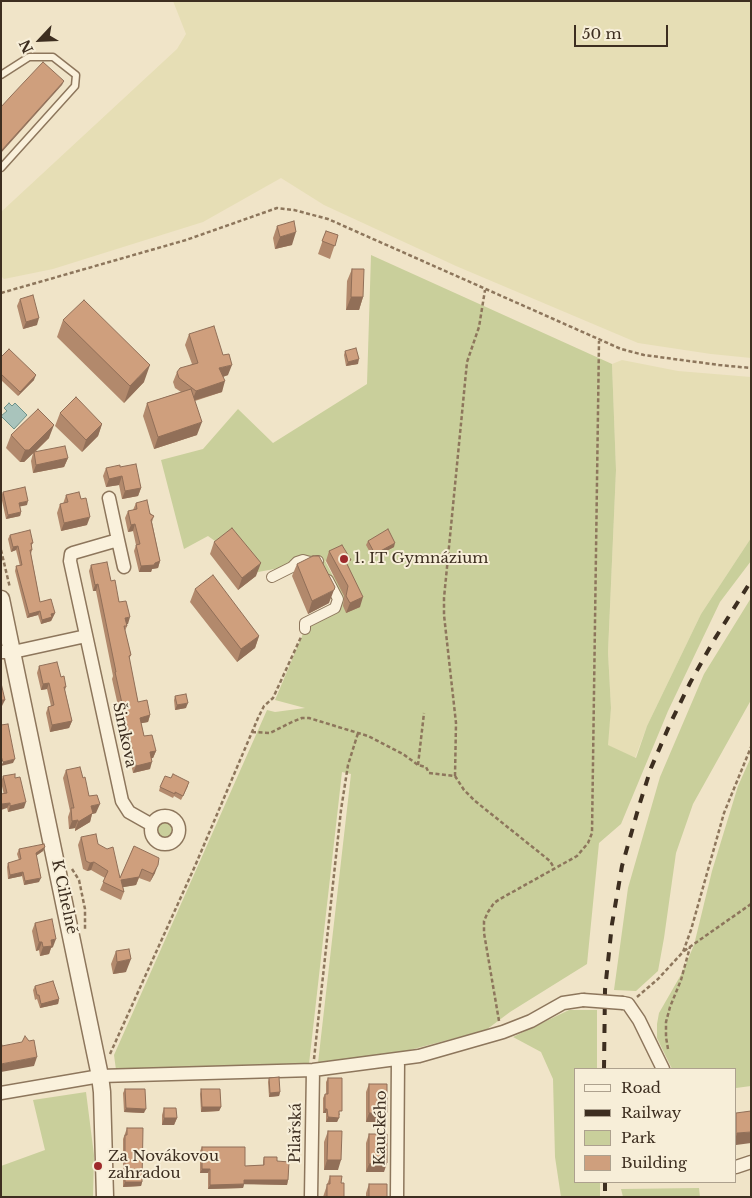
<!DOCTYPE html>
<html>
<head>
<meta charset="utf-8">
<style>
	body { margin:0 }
	#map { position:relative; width:752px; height:1198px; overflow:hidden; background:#f0e4c8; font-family:"Libre Baskerville",serif }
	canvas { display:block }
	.frame { position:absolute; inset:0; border:2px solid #3d2e20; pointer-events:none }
	.legend { position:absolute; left:574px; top:1068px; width:162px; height:115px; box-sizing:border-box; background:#f7eed8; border:1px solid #ada18e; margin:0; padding:6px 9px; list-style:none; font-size:15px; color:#3d2e20 }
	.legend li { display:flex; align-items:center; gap:10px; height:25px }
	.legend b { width:25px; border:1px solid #ada18e }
	.north { position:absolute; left:15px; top:15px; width:50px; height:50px; -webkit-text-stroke:4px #f7eed8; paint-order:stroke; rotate:245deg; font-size:14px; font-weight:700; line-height:20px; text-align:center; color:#3d2e20 }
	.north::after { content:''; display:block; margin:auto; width:18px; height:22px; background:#3d2e20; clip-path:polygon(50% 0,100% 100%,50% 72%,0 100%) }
	.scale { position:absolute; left:574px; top:25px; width:94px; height:22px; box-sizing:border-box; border:2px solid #3d2e20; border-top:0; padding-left:6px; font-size:15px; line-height:18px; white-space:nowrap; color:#3d2e20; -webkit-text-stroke:4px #f7eed8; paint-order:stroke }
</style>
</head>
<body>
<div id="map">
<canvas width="752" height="1198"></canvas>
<div class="frame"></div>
<ul class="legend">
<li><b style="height:6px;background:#faf1dc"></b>Road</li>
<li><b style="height:6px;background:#3d2e20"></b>Railway</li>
<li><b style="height:14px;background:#c9cf9b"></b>Park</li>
<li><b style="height:14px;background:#cf9f7d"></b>Building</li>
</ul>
<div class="north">N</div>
<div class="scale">50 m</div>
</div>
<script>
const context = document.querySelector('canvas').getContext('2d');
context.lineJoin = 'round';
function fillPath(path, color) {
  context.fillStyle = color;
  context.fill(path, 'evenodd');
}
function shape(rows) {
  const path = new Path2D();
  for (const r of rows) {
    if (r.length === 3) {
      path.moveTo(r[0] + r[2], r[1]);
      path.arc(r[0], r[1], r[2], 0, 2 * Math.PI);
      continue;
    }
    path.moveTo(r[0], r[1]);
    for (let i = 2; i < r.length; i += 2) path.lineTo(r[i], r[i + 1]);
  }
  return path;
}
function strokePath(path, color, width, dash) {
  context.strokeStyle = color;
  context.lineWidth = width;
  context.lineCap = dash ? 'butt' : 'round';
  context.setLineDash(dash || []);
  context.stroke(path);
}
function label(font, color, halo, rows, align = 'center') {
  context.font = font + ' "Libre Baskerville",serif';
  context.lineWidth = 4;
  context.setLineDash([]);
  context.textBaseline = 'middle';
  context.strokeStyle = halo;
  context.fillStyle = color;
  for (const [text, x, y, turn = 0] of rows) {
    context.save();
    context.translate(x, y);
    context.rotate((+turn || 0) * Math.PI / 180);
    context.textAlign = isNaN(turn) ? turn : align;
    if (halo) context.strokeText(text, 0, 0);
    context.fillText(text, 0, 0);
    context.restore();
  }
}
fillPath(shape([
	[173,1,751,1,751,358,711,354,638,343,456,266,324,205,281,178,203,222,53,269,4,279,1,276,1,212,177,49,186,34],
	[622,360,678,371,751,377,751,538,701,614,647,726,635,758,607,745,611,708,608,652,616,470,612,364]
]), '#e6deb5');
fillPath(shape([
	[371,255,612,364,616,470,608,652,611,708,608,745,636,758,647,726,701,614,751,538,751,561,720,602,668,711,621,824,599,843,587,964,510,1012,486,1030,402,1052,318,1063,351,774,342,772,309,1064,116,1070,114,1055,267,710,275,712,305,708,275,700,305,629,338,599,318,561,258,572,208,536,184,549,161,460,203,449,238,409,273,443,367,384],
	[339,555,347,569,333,576,325,561],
	[751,598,751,700,693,804,676,853,664,938,658,971,636,991,614,990,628,888,660,777,704,674],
	[751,757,751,1086,736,1088,736,1069,672,1069,657,1038,657,1024,659,1013,682,973,694,945,712,871,738,786],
	[164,830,8],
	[569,1010,597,1010,597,1069,576,1069,576,1182,600,1182,600,1197,561,1197,555,1157,553,1079,541,1052,513,1037],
	[86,1092,94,1155,93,1197,1,1197,1,1166,45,1150,33,1100],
	[699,1188,700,1197,623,1197,621,1189]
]), '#c9cf9b');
const water = shape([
	[9,403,12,406,15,403,27,415,14,429,1,416,7,411,4,408,9,403]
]);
fillPath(water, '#a9c4bc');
strokePath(water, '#6f938a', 1);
const service = shape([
	[1,75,29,57,53,57,76,75,75,86,1,168]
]);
const pedestrian = shape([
	[272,577,292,567,297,562,303,560,310,562,318,561],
	[305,629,305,623,335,608,338,599,328,580]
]);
const minor = shape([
	[109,498,118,540,73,553,71,554,70,561,122,801,129,812,152,825],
	[118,540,124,567],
	[1,652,13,652,86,636],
	[165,830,14],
	[623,1003,628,1004,639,1020,663,1069],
	[1,1093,100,1076,313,1070,419,1056,503,1032,531,1021,563,1003,583,1000],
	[736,1167,751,1162],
	[311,1197,313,1070],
	[397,1197,398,1059]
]);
const tertiary = shape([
	[1,599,100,1076,102,1092,105,1197]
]);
strokePath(service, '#8d765c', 9);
strokePath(pedestrian, '#8d765c', 12);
strokePath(minor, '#8d765c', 15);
strokePath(tertiary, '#8d765c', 19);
strokePath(shape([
	[1,293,186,240,277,208,294,210,328,219,621,349,644,355,719,365,751,368],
	[1,550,10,588],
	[252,732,270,733,292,722,302,718,309,718,368,736,403,754,418,765,426,767,429,773,455,776,464,790,475,801,550,861,554,868],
	[418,765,424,713],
	[455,776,456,723,444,615,444,598,467,362,479,327,485,290],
	[72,869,79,880,85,909,85,931],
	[684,951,751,904],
	[637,997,658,979,683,952,691,930,724,813,751,747],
	[499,1021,484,933,484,921,488,912,494,903,500,899,577,856,588,843,592,833,599,341],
	[668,1049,666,1037,666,1022,670,1007,681,980,690,947],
	[110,1054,195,866,258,718,264,706,273,698,301,637],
	[314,1059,341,810,348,765,358,733]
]), '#8d765c', 2.5, [4, 2.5]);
strokePath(service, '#faf1dc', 6);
strokePath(pedestrian, '#faf1dc', 10);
strokePath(minor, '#faf1dc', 12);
strokePath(tertiary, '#faf1dc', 16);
strokePath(shape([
	[604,1069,605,990,612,924,622,866,639,806,651,768,670,724,690,683,714,640,751,581],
	[605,1182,605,1197]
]), '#3d2e20', 4, [9, 9]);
const minorBridge = shape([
	[583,1000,623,1003]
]);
strokePath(minorBridge, '#8d765c', 15, []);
strokePath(minorBridge, '#faf1dc', 12);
fillPath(shape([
	[277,226,292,245,275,249,273,238],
	[326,231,338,235,330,259,318,254],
	[352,269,363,297,359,310,346,310,347,281],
	[20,299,37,325,23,329,17,306],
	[63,320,144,382,124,403,57,337],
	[189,334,228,375,223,377,222,392,195,401,197,435,154,449,143,416,147,403,181,392,175,388,173,382,177,372,192,364,185,345],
	[345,351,358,364,346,366,344,355],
	[1,357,34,380,18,396,1,380],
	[60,413,102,424,98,436,82,452,55,426],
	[11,435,49,438,35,452,68,458,64,467,33,473,31,461,33,453,24,462,20,462,6,448],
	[120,467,141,488,138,496,122,499,119,485,106,487,103,476,106,468],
	[3,492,27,505,20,506,21,512,20,516,6,519,1,496],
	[66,495,81,499,87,525,61,531,57,513,60,504,63,504],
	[136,503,154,516,152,522,160,561,158,568,152,569,151,572,139,572,134,551,136,545,133,531,128,532,125,518,128,511,133,510],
	[10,535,33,543,31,546,32,550,31,554,40,602,55,613,51,621,41,624,38,615,27,618,15,571,16,566,20,566,16,550,11,552,8,539],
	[368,541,394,547,373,558,366,545],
	[214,542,256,576,238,590,210,554],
	[329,551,348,566,360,607,346,613,343,606,344,596,326,561],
	[297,564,329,603,308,614,292,576],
	[91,565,111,581,128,624,127,624,127,626,125,631,131,655,129,659,138,702,150,715,148,722,141,723,144,736,156,751,153,758,151,758,150,769,133,773,112,679,113,676,96,591,93,591,89,571],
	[195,589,259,636,255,648,237,662,190,602],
	[39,666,61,677,66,687,65,690,72,721,69,728,50,732,46,713,48,707,51,706,47,689,41,690,37,673],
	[175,696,186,708,175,710,174,700],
	[66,770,83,778,89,796,96,813,92,814,90,822,75,831,75,828,69,829,68,817,70,811,63,778],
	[3,776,24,808,8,812,1,782],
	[188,786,181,800,174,796,173,798,159,791,160,787],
	[81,837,98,844,120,878,134,846,155,873,150,882,139,878,136,885,123,887,124,892,121,900,100,890,105,878,91,870,87,871,83,869,78,845],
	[45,847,43,851,36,856,39,882,24,885,22,876,8,879,7,867,8,863,19,860,17,854,19,849],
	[35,923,53,947,51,948,49,954,40,956,39,950,36,951,32,931],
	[116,951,126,972,113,974,111,964],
	[35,986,59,999,58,1004,40,1008,37,999,35,1000,33,990],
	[269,1078,280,1092,279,1096,269,1097,268,1082],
	[328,1078,340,1115,339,1115,337,1122,326,1122,326,1113,323,1113,323,1098,325,1094,326,1094,326,1082],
	[369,1084,383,1122,366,1122,366,1092],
	[125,1089,144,1113,124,1112,123,1093],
	[201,1089,221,1107,219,1111,201,1112,200,1094],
	[164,1108,177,1118,174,1125,162,1125,162,1115],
	[127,1128,142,1182,141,1186,123,1187,123,1139],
	[328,1131,338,1170,324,1170,324,1142],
	[369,1134,384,1172,366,1172,366,1143],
	[202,1147,245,1166,263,1165,263,1161,264,1157,277,1161,288,1180,287,1185,244,1184,243,1188,208,1189,208,1173,200,1173,200,1151],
	[330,1176,341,1183,344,1197,323,1197],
	[369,1184,387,1197,366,1197,366,1193]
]), '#b2896c');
fillPath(shape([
	[64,81,62,85,1,153,1,151],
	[296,232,292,245,275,249,280,237],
	[351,297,363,297,359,310,346,310],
	[39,318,37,325,23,329,26,322],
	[359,359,358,364,346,366,348,362],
	[150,365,144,382,124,403,130,386],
	[232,365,228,375,216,379,219,368],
	[36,375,34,380,18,396,20,392],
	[225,381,222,392,192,401,196,391],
	[202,422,197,435,154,449,158,437],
	[102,424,98,436,82,452,86,440],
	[54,425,49,438,24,462,20,462,25,450],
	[68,458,64,467,33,473,36,465],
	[122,476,119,485,106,487,109,479],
	[141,488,138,496,122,499,125,491],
	[28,501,27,505,18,507,19,503],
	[21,512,20,516,6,519,8,515],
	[90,517,87,525,61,531,64,523],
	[135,524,133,531,128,532,131,525],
	[395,543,394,547,373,558,375,554],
	[18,546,16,550,11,552,13,547],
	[160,561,158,568,152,569,151,572,139,572,141,566],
	[261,563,256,576,238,590,242,578],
	[98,584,96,591,93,591,95,585],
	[334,590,329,603,308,614,312,601],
	[363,597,360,607,346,613,350,603],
	[40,611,38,615,27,618,29,614],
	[55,613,51,621,41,624,42,620,51,614],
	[130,617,128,624,123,625,125,618],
	[259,636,255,648,237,662,241,649],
	[49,683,47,689,41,690,43,684],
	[1,700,5,700,1,708],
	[188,703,186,708,175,710,177,705],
	[150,715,148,722,137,724,140,718],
	[72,721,69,728,50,732,52,725],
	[156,751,153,758,147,759,150,752],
	[15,759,13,763,1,766,3,762],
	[152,762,150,769,133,773,136,766],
	[26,802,24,808,8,812,10,806],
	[10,803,7,808,1,810,1,804],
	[100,804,96,813,92,814,90,822,75,831,78,822,91,806],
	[78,820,75,828,69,829,72,821],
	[45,847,43,851,34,857,36,853],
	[94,862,91,870,87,871,90,863],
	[158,865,155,873,150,882,153,874],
	[142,869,136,885,118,888,121,880],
	[23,872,22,876,8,879,10,875],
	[41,878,39,882,24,885,25,881],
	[56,939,53,947,51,948,49,954,40,956,43,947,51,940],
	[39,942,42,942,39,950,36,951],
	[131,959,126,972,113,974,117,962],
	[59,999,58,1004,40,1008,41,1004],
	[37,1057,34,1066,1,1072,1,1064],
	[280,1092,279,1096,269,1097,270,1093],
	[202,1107,221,1107,219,1111,201,1112],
	[126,1108,146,1109,144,1113,124,1112],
	[325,1109,327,1109,326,1113,323,1113],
	[369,1113,387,1113,383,1122,366,1122],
	[328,1117,339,1118,337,1122,326,1122],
	[164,1118,177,1118,174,1125,162,1125],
	[751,1132,751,1143,736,1145,736,1136,737,1133],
	[327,1160,341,1160,338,1170,324,1170],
	[387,1163,384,1172,366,1172,369,1164],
	[202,1169,210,1169,208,1173,200,1173],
	[244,1180,288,1180,287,1185,243,1184],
	[125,1182,142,1182,141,1186,123,1187],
	[244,1184,243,1188,208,1189,210,1185]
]), '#916f58');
const building = shape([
	[43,62,64,81,1,151,1,107,11,96,43,62],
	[294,221,296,232,280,237,277,226,294,221],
	[326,231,338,235,335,246,322,241,326,231],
	[352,269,364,269,363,297,351,297,352,269],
	[33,295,39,318,26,322,20,299,33,295],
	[84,300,150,365,130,386,63,320,84,300],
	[214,326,223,355,229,354,232,365,219,368,225,381,196,391,179,378,177,372,180,368,198,363,189,334,214,326],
	[356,348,359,359,348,362,345,351,356,348],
	[9,349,36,375,20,392,1,374,1,357,9,349],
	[191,389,202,422,158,437,147,403,191,389],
	[76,397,102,424,86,440,60,413,76,397],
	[38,409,54,425,29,450,25,450,11,435,38,409],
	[65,446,68,458,36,465,34,452,65,446],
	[136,464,141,488,125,491,122,476,109,479,106,468,120,465,120,467,136,464],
	[25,487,28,501,19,503,21,512,8,515,3,492,25,487],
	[79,492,81,499,86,498,90,517,64,523,60,504,68,502,66,495,79,492],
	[147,500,150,514,154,516,151,520,160,561,155,563,154,565,141,566,136,545,140,544,135,524,131,525,128,511,137,509,136,503,147,500],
	[232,528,261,563,242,578,214,542,232,528],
	[388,529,395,543,375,554,368,541,388,529],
	[30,530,33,543,31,543,32,550,30,550,40,602,51,599,55,613,51,614,52,617,42,620,40,611,29,614,16,566,22,565,18,546,13,547,10,535,30,530],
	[342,545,351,560,346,562,363,597,350,603,346,596,348,586,329,551,342,545],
	[313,556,319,556,335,587,334,590,312,601,297,564,313,556],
	[107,562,111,581,115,580,119,602,126,601,130,617,125,618,127,626,124,626,131,655,129,656,138,702,147,700,150,715,140,718,144,736,152,735,156,751,150,752,152,762,136,766,115,672,116,672,98,584,95,585,91,565,107,562],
	[213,575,259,636,241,649,195,589,213,575],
	[57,662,61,677,64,676,66,687,64,687,72,721,52,725,48,707,54,705,49,683,43,684,39,666,57,662],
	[1,683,5,700,1,700,1,683],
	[186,694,188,703,177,705,175,696,186,694],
	[8,724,15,759,3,762,1,756,1,725,8,724],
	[80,767,83,778,85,777,89,796,97,795,100,804,91,806,93,813,78,822,78,820,72,821,71,808,74,808,66,770,80,767],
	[15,774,15,778,20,777,26,802,10,806,10,803,1,804,1,794,7,793,3,776,15,774],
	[173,774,189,782,183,796,175,792,175,794,160,787,165,776,171,778,173,774],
	[96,834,98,844,107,849,113,847,120,878,134,846,159,858,158,865,153,874,142,869,139,877,121,880,124,892,103,882,108,871,94,862,90,863,86,861,81,837,96,834],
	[44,844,45,847,36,853,41,878,25,881,23,872,10,875,8,863,21,859,19,849,44,844],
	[52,919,56,939,51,940,52,946,43,947,42,942,39,942,35,923,52,919],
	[129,949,131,959,117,962,116,951,129,949],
	[53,981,59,999,41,1004,39,995,37,995,35,986,53,981],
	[25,1036,29,1041,34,1040,37,1057,1,1064,1,1041,2,1046,22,1042,25,1036],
	[279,1077,280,1092,270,1093,269,1078,279,1077],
	[328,1078,342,1078,342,1111,339,1111,339,1118,328,1117,327,1109,325,1109,325,1094,328,1094,328,1078],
	[369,1084,387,1084,387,1113,369,1113,369,1084],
	[125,1089,145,1089,146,1109,126,1108,125,1089],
	[201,1089,220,1089,221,1107,202,1107,201,1089],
	[164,1108,176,1108,177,1118,164,1118,164,1108],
	[751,1111,751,1132,737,1133,737,1136,736,1136,736,1113,751,1111],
	[127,1128,143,1128,142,1182,125,1182,125,1135,127,1135,127,1128],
	[328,1131,342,1131,341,1160,327,1160,328,1131],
	[369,1134,387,1134,387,1163,369,1164,369,1134],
	[202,1147,245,1147,245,1166,264,1165,264,1157,277,1157,277,1161,289,1162,288,1180,244,1180,244,1184,210,1185,210,1169,202,1169,202,1147],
	[330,1176,342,1176,341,1183,344,1183,344,1197,327,1197,327,1184,330,1184,330,1176],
	[369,1184,387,1184,387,1197,369,1197,369,1184]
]);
fillPath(building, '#cf9f7d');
strokePath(building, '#916f58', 1);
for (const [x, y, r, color] of [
	[344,559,5,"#9e2a2b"],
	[98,1166,5,"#9e2a2b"]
]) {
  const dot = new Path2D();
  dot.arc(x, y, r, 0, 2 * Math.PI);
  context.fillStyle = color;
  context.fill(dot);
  strokePath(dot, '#f7eed8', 2);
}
label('15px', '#3d2e20', '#f7eed8', [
	["1. IT Gymnázium",354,559],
	["Za Novákovou",108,1157],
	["zahradou",108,1174]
], 'left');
label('15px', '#3d2e20', '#f7eed8', [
	["Šimkova",124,735,78],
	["K Cihelně",64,897,78],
	["Kauckého",381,1128,-89],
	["Pilařská",296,1133,-89]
]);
</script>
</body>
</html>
